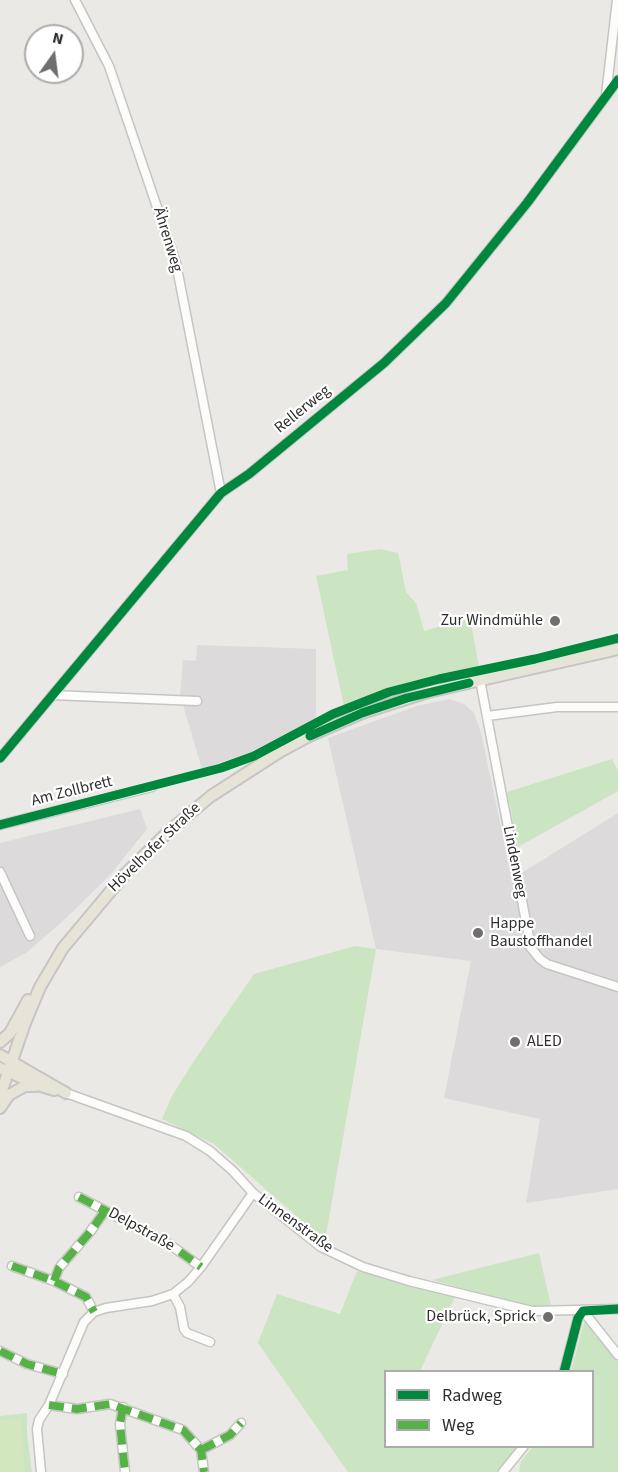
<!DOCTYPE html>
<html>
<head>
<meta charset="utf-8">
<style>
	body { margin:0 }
	#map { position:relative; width:618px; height:1472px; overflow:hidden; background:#ebe9e5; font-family:"Source Sans 3",sans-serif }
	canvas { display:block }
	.legend { position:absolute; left:384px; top:1370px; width:210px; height:78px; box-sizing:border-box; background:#fff; border:2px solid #ababab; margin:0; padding:8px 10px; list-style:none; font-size:18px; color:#2e2e2e }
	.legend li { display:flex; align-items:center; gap:12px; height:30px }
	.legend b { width:30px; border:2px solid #ababab }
	.north { position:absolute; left:24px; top:24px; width:60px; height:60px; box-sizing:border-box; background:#fff; border:2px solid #ababab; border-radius:50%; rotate:14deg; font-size:16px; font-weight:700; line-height:24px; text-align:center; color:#2e2e2e }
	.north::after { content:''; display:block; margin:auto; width:21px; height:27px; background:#706f6e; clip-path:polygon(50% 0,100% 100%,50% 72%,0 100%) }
</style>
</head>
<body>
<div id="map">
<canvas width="618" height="1472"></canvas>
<ul class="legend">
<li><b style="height:8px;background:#00873e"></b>Radweg</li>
<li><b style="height:8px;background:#56b246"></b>Weg</li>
</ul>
<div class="north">N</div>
</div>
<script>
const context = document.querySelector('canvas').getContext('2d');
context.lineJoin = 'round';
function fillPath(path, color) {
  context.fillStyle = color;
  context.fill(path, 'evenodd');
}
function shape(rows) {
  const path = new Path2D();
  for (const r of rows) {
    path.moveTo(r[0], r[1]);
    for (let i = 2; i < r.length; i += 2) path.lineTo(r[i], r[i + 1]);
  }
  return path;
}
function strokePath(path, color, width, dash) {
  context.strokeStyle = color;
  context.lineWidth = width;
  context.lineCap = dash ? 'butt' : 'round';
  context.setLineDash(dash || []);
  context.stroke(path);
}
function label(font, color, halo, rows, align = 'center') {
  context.font = font + ' "Source Sans 3",sans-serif';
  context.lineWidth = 4.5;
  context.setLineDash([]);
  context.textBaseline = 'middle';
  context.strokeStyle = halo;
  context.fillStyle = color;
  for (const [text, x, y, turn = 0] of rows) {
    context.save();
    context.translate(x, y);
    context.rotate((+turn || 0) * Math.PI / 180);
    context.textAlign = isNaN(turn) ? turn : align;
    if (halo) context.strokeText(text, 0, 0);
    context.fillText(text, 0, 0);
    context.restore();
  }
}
fillPath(shape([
	[197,645,316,649,316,718,251,752,202,769,180,695,183,660,196,661],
	[449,699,464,704,474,713,481,733,512,879,618,813,618,1189,526,1203,540,1119,444,1098,471,961,376,949,328,738,417,706],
	[140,809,147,829,110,875,62,922,26,953,0,967,0,843]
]), '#dcdadb');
fillPath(shape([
	[380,549,398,553,406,592,416,603,424,631,470,618,479,667,412,682,344,706,316,576,348,570,347,554],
	[612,759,618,771,618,791,518,847,507,792],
	[355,946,376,949,325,1241,214,1144,162,1119,172,1096,194,1061,254,974],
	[539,1253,551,1306,528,1307,432,1280],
	[357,1271,408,1286,455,1297,420,1371,386,1372,386,1446,518,1447,497,1472,348,1472,258,1343,277,1294,340,1314],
	[585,1319,618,1361,618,1472,519,1472,521,1461,533,1447,592,1446,592,1372,571,1371],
	[27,1413,27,1434,32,1472,0,1472,0,1416]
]), '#cbe4c1');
fillPath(shape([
	[21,1419,25,1472,0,1472,0,1420]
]), '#d3e7bf');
const minor = shape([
	[75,0,109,66,176,263,221,493],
	[606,95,617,0],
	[480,680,531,948,540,959,547,964,618,987],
	[52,695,197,701],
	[487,716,557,707,618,707],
	[0,758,221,493,249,474,384,363,446,303,527,203,618,80],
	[0,825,152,787],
	[0,872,30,936],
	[66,1093,186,1136,210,1151,233,1171,253,1193,321,1247,363,1267,409,1281,532,1311,618,1309],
	[79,1197,169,1244,201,1267],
	[12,1266,54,1281,86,1297,94,1312],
	[54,1281,59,1268,90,1232,105,1211],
	[173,1294,180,1307,184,1329,187,1333,210,1342],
	[583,1311,618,1355],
	[0,1351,27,1364,63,1374],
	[564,1372,578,1318,583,1311],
	[49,1405,77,1409,110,1404,183,1430,201,1450,204,1472],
	[123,1407,120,1424,125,1472],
	[201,1450,230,1435,241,1423],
	[41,1472,37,1429,39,1420,49,1405,84,1322,94,1312,106,1308,152,1301,173,1294,188,1282,201,1267,253,1193],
	[503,1472,524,1446]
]);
const major = shape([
	[0,1042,10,1033,28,1000],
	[0,1055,66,1093],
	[0,1068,41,1086,54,1090],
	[0,1096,25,1023,40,987,63,948,125,874,168,832,211,796,281,751,309,736,362,713,428,692,618,649],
	[0,1108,9,1095,25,1086,36,1086]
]);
strokePath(minor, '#c6c5c4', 11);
strokePath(major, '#c6c5c4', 14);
strokePath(minor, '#fcfcfb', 8);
strokePath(major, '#e6e4d7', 10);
strokePath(shape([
	[79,1197,169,1244,201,1267],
	[12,1266,54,1281,86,1297,94,1312],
	[54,1281,59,1268,90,1232,105,1211],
	[0,1351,27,1364,63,1374],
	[49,1405,77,1409,110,1404,183,1430,201,1450,204,1472],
	[123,1407,120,1424,125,1472],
	[201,1450,230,1435,241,1423]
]), '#56b246', 8, [15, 8]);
strokePath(shape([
	[310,736,362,713,407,698,469,683],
	[0,758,221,493,249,474,384,363,446,303,527,203,618,80],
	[0,825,221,768,254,756,333,714,389,692,439,679,535,659,618,638],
	[564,1372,578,1318,583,1311,618,1309]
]), '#00873e', 9);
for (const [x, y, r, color] of [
	[555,621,6,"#706f6e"],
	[478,933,6,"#706f6e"],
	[515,1042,6,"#706f6e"],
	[548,1317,6,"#706f6e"]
]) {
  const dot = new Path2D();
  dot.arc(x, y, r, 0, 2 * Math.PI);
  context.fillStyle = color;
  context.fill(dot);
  strokePath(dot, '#fff', 2);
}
label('16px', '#2e2e2e', '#fff', [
	["Ährenweg",167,240,73],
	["Rellerweg",303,410,-39],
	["Am Zollbrett",72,792,-14],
	["Hövelhofer Straße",155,848,-44],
	["Lindenweg",514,862,79],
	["Linnenstraße",295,1224,36],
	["Delpstraße",141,1230,29]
]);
label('16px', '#2e2e2e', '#fff', [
	["Zur Windmühle",543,621],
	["Happe",490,924,"left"],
	["Baustoffhandel",490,942,"left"],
	["ALED",527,1042,"left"],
	["Delbrück, Sprick",536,1317]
], 'right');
</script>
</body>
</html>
